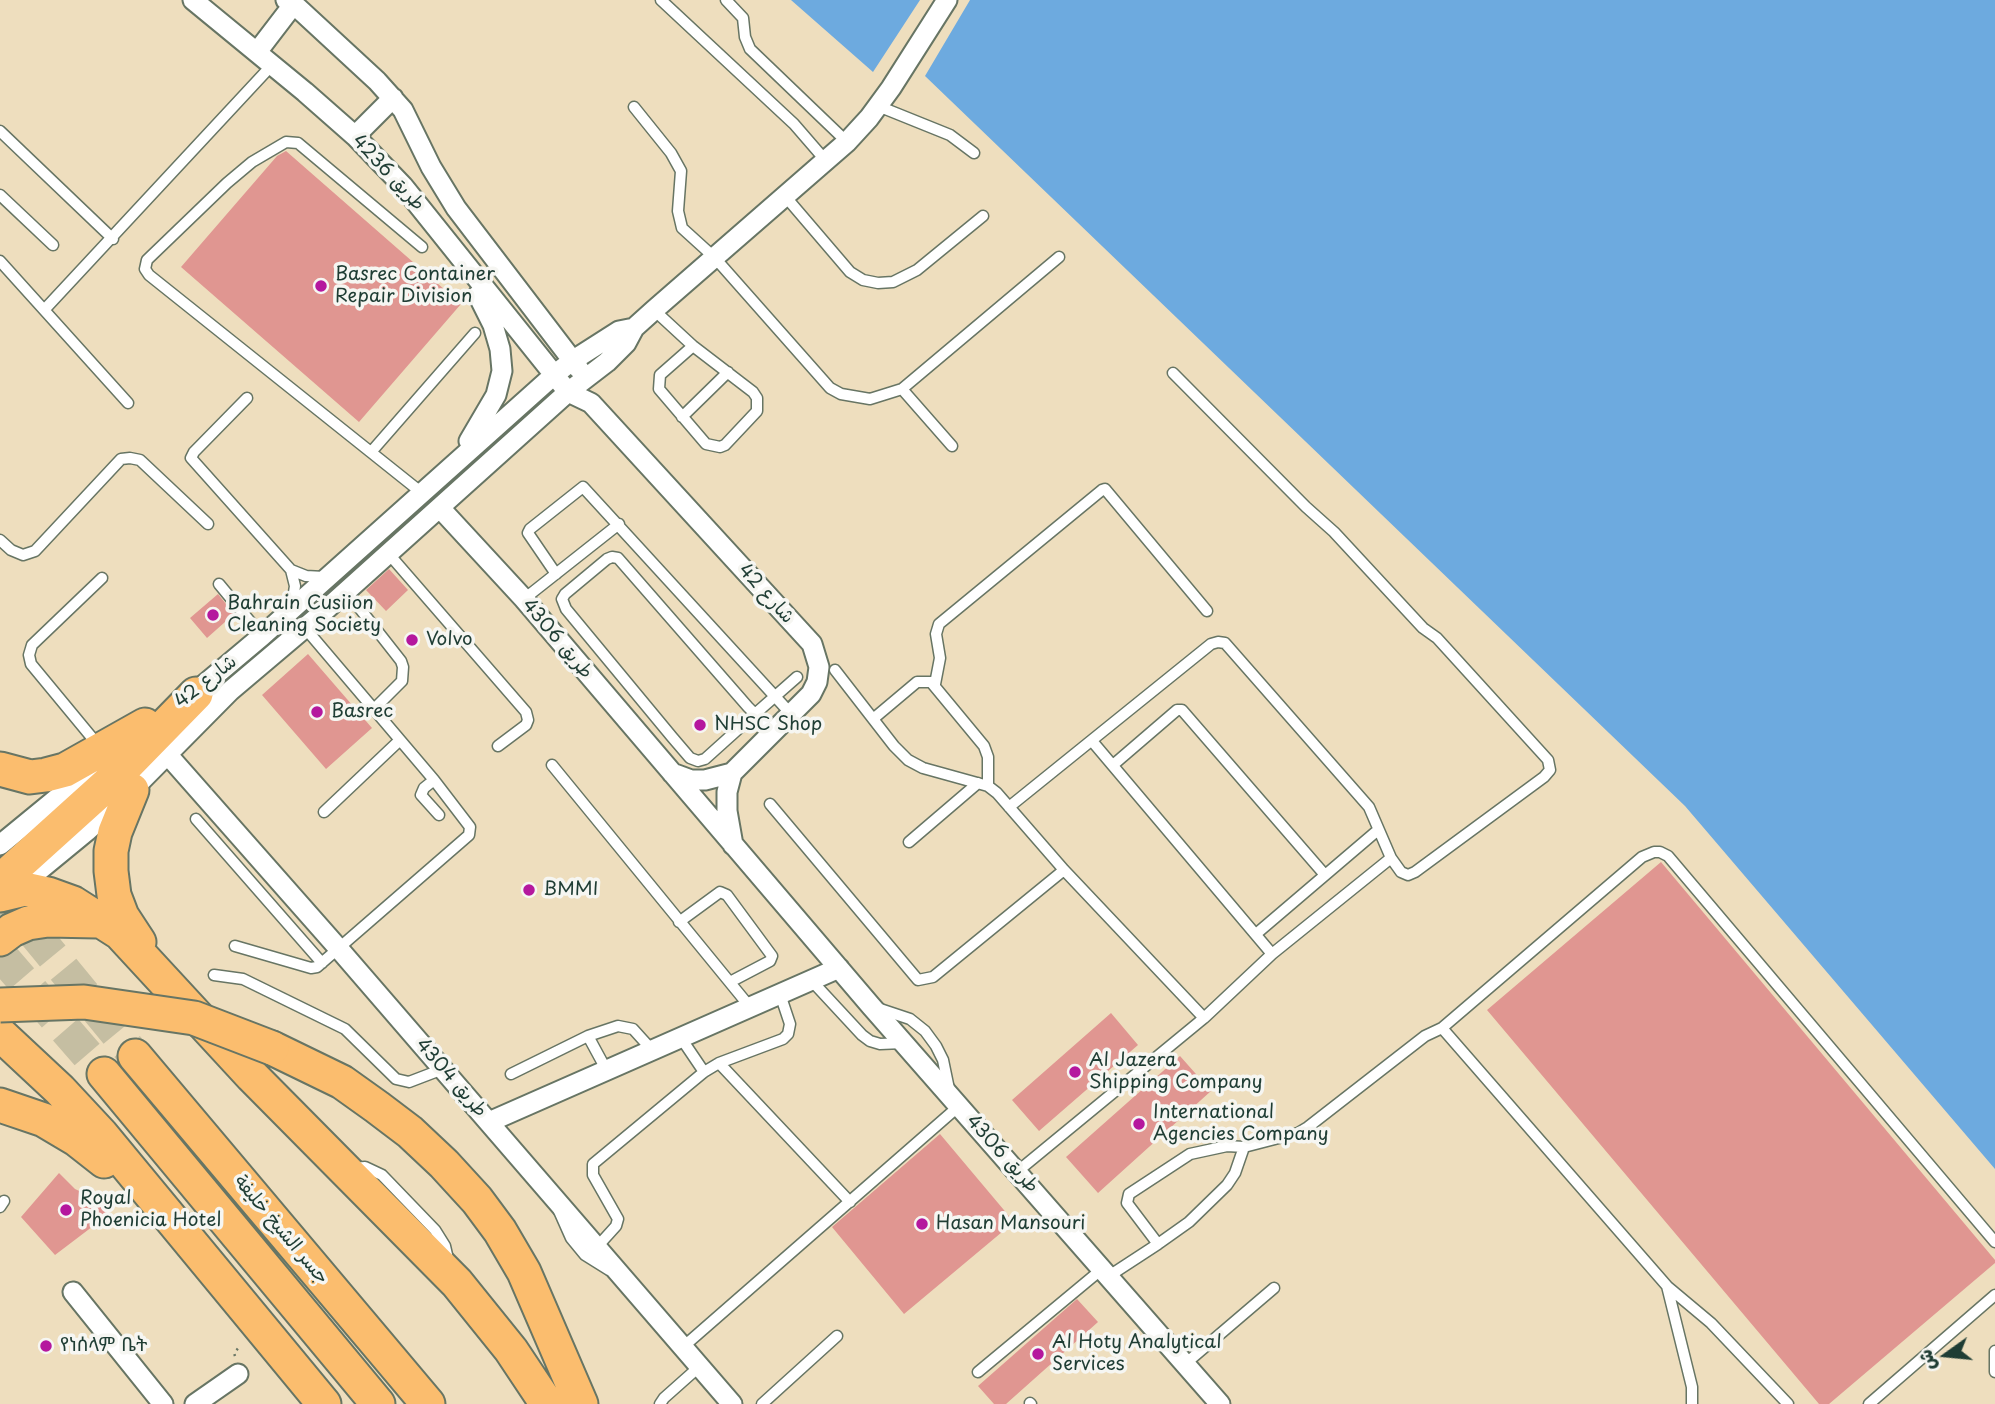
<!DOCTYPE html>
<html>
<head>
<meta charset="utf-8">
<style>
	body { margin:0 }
	#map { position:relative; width:1995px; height:1404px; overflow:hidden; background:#eedebe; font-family:"Playpen Sans","Playpen Sans Arabic",sans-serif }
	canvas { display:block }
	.north { position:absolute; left:1911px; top:1320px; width:70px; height:70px; -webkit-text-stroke:5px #f6f6f2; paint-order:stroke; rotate:255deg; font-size:19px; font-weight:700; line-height:28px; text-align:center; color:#1f3d34 }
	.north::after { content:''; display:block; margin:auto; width:24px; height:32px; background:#1f3d34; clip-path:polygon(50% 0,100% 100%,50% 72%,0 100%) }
</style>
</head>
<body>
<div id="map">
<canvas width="1995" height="1404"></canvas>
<div class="north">ش</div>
</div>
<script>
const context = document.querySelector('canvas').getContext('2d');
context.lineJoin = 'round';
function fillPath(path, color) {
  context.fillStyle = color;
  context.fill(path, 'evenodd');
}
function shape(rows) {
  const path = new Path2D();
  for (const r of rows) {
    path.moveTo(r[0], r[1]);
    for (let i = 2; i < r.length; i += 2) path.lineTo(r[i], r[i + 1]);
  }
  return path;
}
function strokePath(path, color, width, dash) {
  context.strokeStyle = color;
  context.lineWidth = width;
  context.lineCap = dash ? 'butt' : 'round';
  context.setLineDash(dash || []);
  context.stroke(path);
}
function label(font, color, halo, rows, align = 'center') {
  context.font = font + ' "Playpen Sans","Playpen Sans Arabic","Noto Sans Ethiopic",sans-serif';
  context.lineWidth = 7;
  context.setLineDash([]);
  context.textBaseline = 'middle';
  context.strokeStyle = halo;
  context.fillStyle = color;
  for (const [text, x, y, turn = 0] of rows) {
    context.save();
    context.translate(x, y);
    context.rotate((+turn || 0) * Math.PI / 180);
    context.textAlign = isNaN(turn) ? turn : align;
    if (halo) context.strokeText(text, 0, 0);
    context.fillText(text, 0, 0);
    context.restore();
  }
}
fillPath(shape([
	[791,0,920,0,873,72],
	[970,0,1995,0,1995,1169,1685,806,925,76]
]), '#6daadf');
fillPath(shape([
	[286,151,461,304,359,422,181,267,277,156],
	[389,569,408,590,386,611,366,590],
	[218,594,234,614,207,638,190,618],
	[308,654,372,728,326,769,262,695],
	[1661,862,1995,1260,1995,1263,1829,1404,1819,1404,1487,1010],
	[1111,1013,1138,1045,1039,1131,1012,1100],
	[1180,1056,1211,1091,1098,1193,1066,1157],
	[940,1134,1014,1222,904,1314,832,1227],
	[59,1173,75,1189,90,1196,109,1214,55,1255,21,1217],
	[1077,1299,1098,1322,1006,1404,994,1404,978,1386]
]), '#e09691');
strokePath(shape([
	[0,892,135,1056],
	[0,954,104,1074]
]), '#c5bea2', 33, [33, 17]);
const lane = shape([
	[661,0,794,124,826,161],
	[726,0,743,18,745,37,750,49,847,142],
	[878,106,950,135,974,153],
	[634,107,671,153,681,171,678,211,682,228,715,258,830,388,841,394,870,399,902,389,1059,257],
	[0,131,113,239],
	[0,195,53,245],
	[785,196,850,272,863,280,878,283,893,282,917,270,983,216],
	[0,261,128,403],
	[45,309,272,65],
	[654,310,693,346,753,392,757,398,757,411,725,445,720,447,706,444,659,389,660,375,693,346],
	[902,389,952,446],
	[247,398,194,452,191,458,291,570,295,586,292,605],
	[682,417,728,372],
	[372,451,475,333],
	[422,493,149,275,145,269,147,260,227,183,252,162,286,142,298,143,422,247],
	[0,540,11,550,23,555,35,551,121,459,130,458,140,460,208,524],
	[388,553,526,712,528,720,526,725,498,746],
	[291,570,306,576,324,577],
	[556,574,528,533,530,529,583,487,792,715],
	[219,584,262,636],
	[346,591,401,661,403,667,402,681,374,709],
	[524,599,619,524],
	[835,670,894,746,908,760,923,768,988,786,997,793,1064,870,1204,1018],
	[935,684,940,658,936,634,939,624,1102,490,1105,489,1207,611],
	[873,719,917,682,931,682,984,746,988,757,988,786],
	[773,734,755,714,748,707,618,558,612,557,607,559,565,594,562,599,566,609,672,737,690,758,698,761,705,759,755,714,797,677],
	[1092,741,1272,954],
	[98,745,31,664,29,655,32,645,102,578],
	[552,765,750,1007],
	[1113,765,1177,710,1182,710,1325,875],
	[434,780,424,788,421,795,439,815],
	[770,804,918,980,933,977,1064,870],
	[1009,807,1211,644,1218,642,1225,643,1369,807,1391,858],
	[324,812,400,740],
	[196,819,322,963],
	[909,842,978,783],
	[679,922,720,892,727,895,772,956,770,961,730,982],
	[1256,934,1378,830],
	[235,946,311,968,317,967,469,835,470,827,434,780,305,628],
	[214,975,243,979,345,1029,396,1079,409,1082,443,1069],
	[811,980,862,1035,870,1041,880,1044,903,1043],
	[877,1008,910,1019,925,1031,936,1046,943,1060,949,1089],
	[1442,1028,1667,1286,1692,1387,1692,1404],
	[588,1036,607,1071],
	[681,1038,704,1072],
	[719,1063,850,1202],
	[511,1074,588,1036,618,1026,633,1029,652,1050],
	[1244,1147,1235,1173,1227,1185,1189,1222,1158,1244,1127,1203,1129,1194,1190,1154,1227,1146,1244,1147,1298,1133,1308,1127,1425,1036,1442,1028,1642,857,1654,852,1660,852,1668,856,1995,1242],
	[353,1168,365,1167,382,1175,435,1230,445,1246,448,1259],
	[1018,1171,1204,1018,1272,954,1391,858,1401,872,1408,875,1415,872,1544,777,1550,770,1548,760,1437,638,1423,628,1334,532,1306,507,1173,373],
	[0,1207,4,1201],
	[559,1211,571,1238,585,1255,609,1270],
	[597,1247,616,1226,618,1219,593,1175,593,1164,704,1072,719,1063,783,1039,788,1034,790,1024,780,994],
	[1109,1276,1158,1244],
	[1668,1287,1711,1323,1788,1404],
	[683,1347,959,1106],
	[1995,1351,1995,1372],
	[1185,1364,1274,1288],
	[978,1372,1102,1269],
	[1030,1403,1031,1404],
	[660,1404,664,1398,700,1366],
	[762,1404,837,1336],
	[1869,1404,1995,1295]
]);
const street = shape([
	[193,0,305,92,355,136,403,186,568,392,591,403,812,644,819,667,817,682,811,694,732,773,705,780,691,780,672,773],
	[286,0,298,8,377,81,403,110,431,167,456,208,579,369],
	[257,52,293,5],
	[355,136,393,98],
	[469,441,496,395,502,371,500,349,493,325,478,295],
	[440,508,524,599,871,1006,1220,1404],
	[187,699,262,636,554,375,572,361,619,331,634,328],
	[167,754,339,949,732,1404],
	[732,773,727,792,727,811,733,845],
	[0,845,95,767],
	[14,891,87,831,132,790,230,691,321,614,568,392,607,362,626,343,634,328,654,310,847,142,869,118,891,88,947,0],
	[489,1122,839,968],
	[73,1292,163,1404],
	[195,1404,238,1374]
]);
const highway = shape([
	[0,769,30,777,46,775,65,770,145,725],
	[132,790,115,832,111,851,111,871,114,895,122,916,139,942],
	[0,881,113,779,196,694],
	[0,895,25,889,48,894,73,903,120,933,252,1076,457,1283,511,1350,547,1404],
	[0,939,12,930,28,923,48,920,97,921],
	[0,1034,60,1090,101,1134,324,1404],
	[272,1048,342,1082,377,1107,410,1132,444,1164,477,1200,500,1231,524,1272,581,1404],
	[135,1056,428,1404],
	[104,1074,378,1404],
	[0,1105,44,1120,76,1139,104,1161]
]);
strokePath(lane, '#677564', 13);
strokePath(street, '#677564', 23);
strokePath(highway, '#677564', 37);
strokePath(shape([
	[235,1356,234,1353,241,1345]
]), '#677564', 2.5, [2, 5]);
strokePath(lane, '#fff', 10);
strokePath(street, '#fff', 19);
strokePath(highway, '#fbbd6e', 33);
const highwayBridge = shape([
	[0,1005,84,1002,194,1018,272,1048]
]);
strokePath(highwayBridge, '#677564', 37, []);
strokePath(highwayBridge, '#fbbd6e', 33);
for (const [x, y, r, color] of [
	[321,286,7,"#b5179e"],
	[213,615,7,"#b5179e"],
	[412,640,7,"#b5179e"],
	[317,712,7,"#b5179e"],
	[700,725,7,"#b5179e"],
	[529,890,7,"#b5179e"],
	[1075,1072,7,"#b5179e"],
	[1139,1124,7,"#b5179e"],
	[66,1210,7,"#b5179e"],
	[922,1224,7,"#b5179e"],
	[46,1346,7,"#b5179e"],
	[1038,1354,7,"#b5179e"]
]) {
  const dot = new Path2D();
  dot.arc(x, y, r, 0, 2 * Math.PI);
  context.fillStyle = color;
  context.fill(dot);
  strokePath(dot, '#f6f6f2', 2.5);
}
label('19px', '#1f3d34', '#f6f6f2', [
	["طريق 4236",388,173,47],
	["شارع 42",766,594,48],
	["طريق 4306",557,639,50],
	["شارع 42",206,682,-38],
	["طريق 4304",451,1078,49],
	["طريق 4306",1002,1154,48],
	["جسر الشيخ خليفة",281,1230,50]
]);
label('19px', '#1f3d34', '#f6f6f2', [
	["Basrec Container",335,275],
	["Repair Division",335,297],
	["Bahrain Cusiion",227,604],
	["Cleaning Society",227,626],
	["Volvo",426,640],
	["Basrec",331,712],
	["NHSC Shop",714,725],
	["BMMI",543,890],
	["Al Jazera",1089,1061],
	["Shipping Company",1089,1083],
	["International",1153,1113],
	["Agencies Company",1153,1135],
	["Royal",80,1199],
	["Phoenicia Hotel",80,1221],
	["Hasan Mansouri",936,1224],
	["Al Hoty Analytical",1052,1343],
	["Services",1052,1365],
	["የነሰላም ቤት",60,1346]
], 'left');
</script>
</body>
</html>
